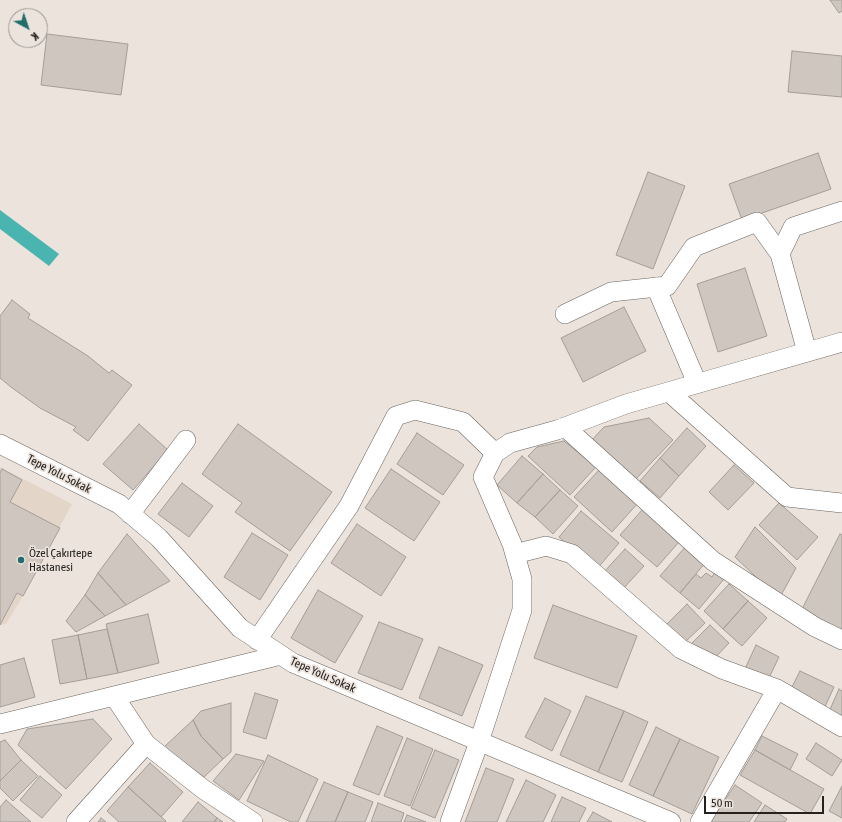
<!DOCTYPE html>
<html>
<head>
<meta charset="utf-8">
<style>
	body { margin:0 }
	#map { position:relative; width:842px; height:822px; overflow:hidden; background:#ebe3dc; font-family:"Asap Condensed",sans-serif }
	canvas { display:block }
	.north { position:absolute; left:8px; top:8px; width:40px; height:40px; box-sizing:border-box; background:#ebe3dc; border:1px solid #9b9590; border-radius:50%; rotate:140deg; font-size:11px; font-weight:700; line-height:16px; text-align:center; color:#24211e }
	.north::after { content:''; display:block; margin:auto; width:14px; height:18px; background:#226d6a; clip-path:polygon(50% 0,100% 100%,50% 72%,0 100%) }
	.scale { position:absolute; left:704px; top:796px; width:120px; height:18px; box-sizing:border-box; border:2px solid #24211e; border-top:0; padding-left:5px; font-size:12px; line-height:14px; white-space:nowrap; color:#24211e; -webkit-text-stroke:3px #ebe3dc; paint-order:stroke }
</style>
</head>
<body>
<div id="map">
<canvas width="842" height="822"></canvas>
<div class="north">K</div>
<div class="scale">50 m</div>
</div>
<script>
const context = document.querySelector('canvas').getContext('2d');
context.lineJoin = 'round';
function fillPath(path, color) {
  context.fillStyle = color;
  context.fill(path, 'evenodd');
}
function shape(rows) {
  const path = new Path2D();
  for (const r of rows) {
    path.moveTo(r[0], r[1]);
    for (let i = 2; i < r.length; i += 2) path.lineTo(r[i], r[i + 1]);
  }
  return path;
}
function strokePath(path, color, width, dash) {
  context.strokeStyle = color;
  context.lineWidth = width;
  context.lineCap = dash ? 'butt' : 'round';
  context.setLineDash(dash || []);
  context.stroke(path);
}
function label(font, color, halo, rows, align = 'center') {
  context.font = font + ' "Asap Condensed",sans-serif';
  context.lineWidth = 3.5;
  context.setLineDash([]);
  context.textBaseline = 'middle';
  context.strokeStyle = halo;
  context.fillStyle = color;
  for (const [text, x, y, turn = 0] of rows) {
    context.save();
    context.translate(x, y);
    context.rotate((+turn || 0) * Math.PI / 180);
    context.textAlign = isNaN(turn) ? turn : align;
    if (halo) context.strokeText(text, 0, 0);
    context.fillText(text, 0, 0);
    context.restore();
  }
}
fillPath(shape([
	[0,467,72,504,23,596,6,624,0,625]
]), '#e4d5c9');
fillPath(shape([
	[0,210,59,254,49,266,0,229]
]), '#4ab5b0');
const building = shape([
	[830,0,842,0,842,11,839,13,830,0],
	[47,34,128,44,121,95,41,85,47,34],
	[792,51,842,56,842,97,788,92,792,51],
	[818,153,831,189,742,220,729,184,818,153],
	[648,172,685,186,653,269,616,255,648,172],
	[745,268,767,336,718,352,697,284,745,268],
	[12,300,30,314,28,318,88,356,109,373,112,370,132,385,88,441,73,430,76,427,40,408,11,387,0,378,0,316,12,300],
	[624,307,646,351,583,382,561,338,624,307],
	[649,418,673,440,634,481,591,441,604,427,649,418],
	[139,424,168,450,133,490,103,464,139,424],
	[238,424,332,492,290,551,235,512,242,503,202,474,238,424],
	[687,428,706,446,679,476,660,458,687,428],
	[417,433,464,465,443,495,397,464,417,433],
	[564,441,596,467,570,495,528,456,537,447,564,441],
	[522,456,543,474,517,503,497,485,522,456],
	[660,458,679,476,660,498,640,481,660,458],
	[734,465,754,483,728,510,709,492,734,465],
	[2,469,22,480,10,502,60,528,23,596,17,593,0,625,0,473,2,469],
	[391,469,440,502,414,541,365,508,391,469],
	[600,469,638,503,612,532,574,497,600,469],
	[543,474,560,490,535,517,517,503,543,474],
	[182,483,213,506,189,537,158,514,182,483],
	[560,490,578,506,553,534,535,517,560,490],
	[779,503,818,537,797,560,759,525,779,503],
	[643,509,679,542,657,567,620,535,643,509],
	[581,511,619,543,596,570,559,537,581,511],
	[357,524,406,557,381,596,331,563,357,524],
	[755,527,796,568,779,599,735,557,755,527],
	[252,533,288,555,260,600,224,577,252,533],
	[127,534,170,581,126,605,98,573,127,534],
	[840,534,842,535,842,631,801,611,840,534],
	[686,546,705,563,680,593,660,576,686,546],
	[625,549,644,566,621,591,602,574,625,549],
	[715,572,724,579,699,609,680,593,696,574,701,578,706,573,712,577,715,572],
	[98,573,126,605,105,616,85,595,98,573],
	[729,584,748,601,723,629,704,611,729,584],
	[318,590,363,616,335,663,291,638,318,590],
	[85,595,105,616,76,632,66,621,85,595],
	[748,601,767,618,742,646,723,629,748,601],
	[687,604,705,623,684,643,666,625,687,604],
	[553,605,637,636,617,688,534,658,553,605],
	[148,614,159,663,118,673,106,624,148,614],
	[379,622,423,639,402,690,358,673,379,622],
	[710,625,729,643,710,663,691,644,710,625],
	[107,629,118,673,87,679,78,635,107,629],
	[78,635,87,679,60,684,52,640,78,635],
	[756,645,779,657,767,682,744,671,756,645],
	[439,647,483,665,462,716,419,698,439,647],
	[24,658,35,697,0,707,0,665,24,658],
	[800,671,834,687,824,709,789,693,800,671],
	[839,689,842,691,842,720,828,714,839,689],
	[255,693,278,700,266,739,243,732,255,693],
	[586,696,624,711,598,772,560,755,586,696],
	[545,698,571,711,552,751,525,737,545,698],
	[231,703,231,752,223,759,201,736,193,720,201,711,231,703],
	[624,711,648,722,622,782,598,772,624,711],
	[93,719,112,739,66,789,18,745,27,729,93,719],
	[193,720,201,736,223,759,204,777,164,747,193,720],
	[377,726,403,737,379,795,353,785,377,726],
	[656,727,680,739,653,796,629,785,656,727],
	[762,736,798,754,790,770,755,750,762,736],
	[407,738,433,749,410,806,384,796,407,738],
	[680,739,719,757,692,814,653,796,680,739],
	[5,740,21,760,0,781,0,742,5,740],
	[816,743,842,760,832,776,806,759,816,743],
	[435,750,459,760,435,818,411,808,435,750],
	[755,750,824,789,810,814,740,775,755,750],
	[236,754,264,761,239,800,213,781,236,754],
	[268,755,318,779,298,822,291,822,247,801,268,755],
	[21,760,38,776,13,801,0,788,0,781,21,760],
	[150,763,183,792,161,817,128,787,150,763],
	[486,768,514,779,497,822,465,822,486,768],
	[40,776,62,795,42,818,20,800,40,776],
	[526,780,556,795,543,822,506,822,526,780],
	[324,782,348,792,335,822,306,822,324,782],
	[735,785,762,803,749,822,710,822,735,785],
	[842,786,842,818,829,811,842,786],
	[128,787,166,821,165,822,119,822,107,811,128,787],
	[348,792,373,802,365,822,335,822,348,792],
	[562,797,586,808,579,822,551,822,562,797],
	[6,800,31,822,0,822,0,807,6,800],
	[198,802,217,818,214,822,182,822,198,802],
	[378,803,404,813,401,822,371,822,378,803],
	[765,805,787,819,785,822,754,822,765,805],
	[593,812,612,822,587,822,593,812],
	[407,815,426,822,404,822,407,815],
	[101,818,106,822,98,822,101,818],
	[217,818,223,822,214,822,217,818]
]);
fillPath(building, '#cec6bf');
strokePath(building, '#a59d97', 1);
const minor = shape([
	[656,287,697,383],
	[565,314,611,292,667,286,694,247,757,222,780,254],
	[807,352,780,254,793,227,842,211],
	[669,392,787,497,842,503],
	[565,427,713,561,815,627,842,640],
	[0,444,119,504,159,538,240,628,293,663,671,822],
	[130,514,186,440],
	[515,554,546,546,572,554,681,649,722,669,777,689,842,727],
	[257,640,349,506,396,416,415,410,463,422,495,453],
	[114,696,146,744,203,789,253,822],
	[0,724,281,655],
	[76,822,146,744],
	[450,822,479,742,522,610,522,579,512,544,483,477,495,453,510,443,557,430,626,404,842,342],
	[700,822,777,689]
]);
strokePath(minor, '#6b645e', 20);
strokePath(minor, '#fff', 19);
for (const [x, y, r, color] of [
	[21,560,4,"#226d6a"]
]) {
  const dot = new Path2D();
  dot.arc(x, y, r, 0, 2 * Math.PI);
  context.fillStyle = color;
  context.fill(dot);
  strokePath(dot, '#ebe3dc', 1.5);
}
label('12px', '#24211e', '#ebe3dc', [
	["Tepe Yolu Sokak",59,474,27],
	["Tepe Yolu Sokak",323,675,24]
]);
label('12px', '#24211e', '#ebe3dc', [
	["Özel Çakırtepe",29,553],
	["Hastanesi",29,567]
], 'left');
</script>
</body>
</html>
